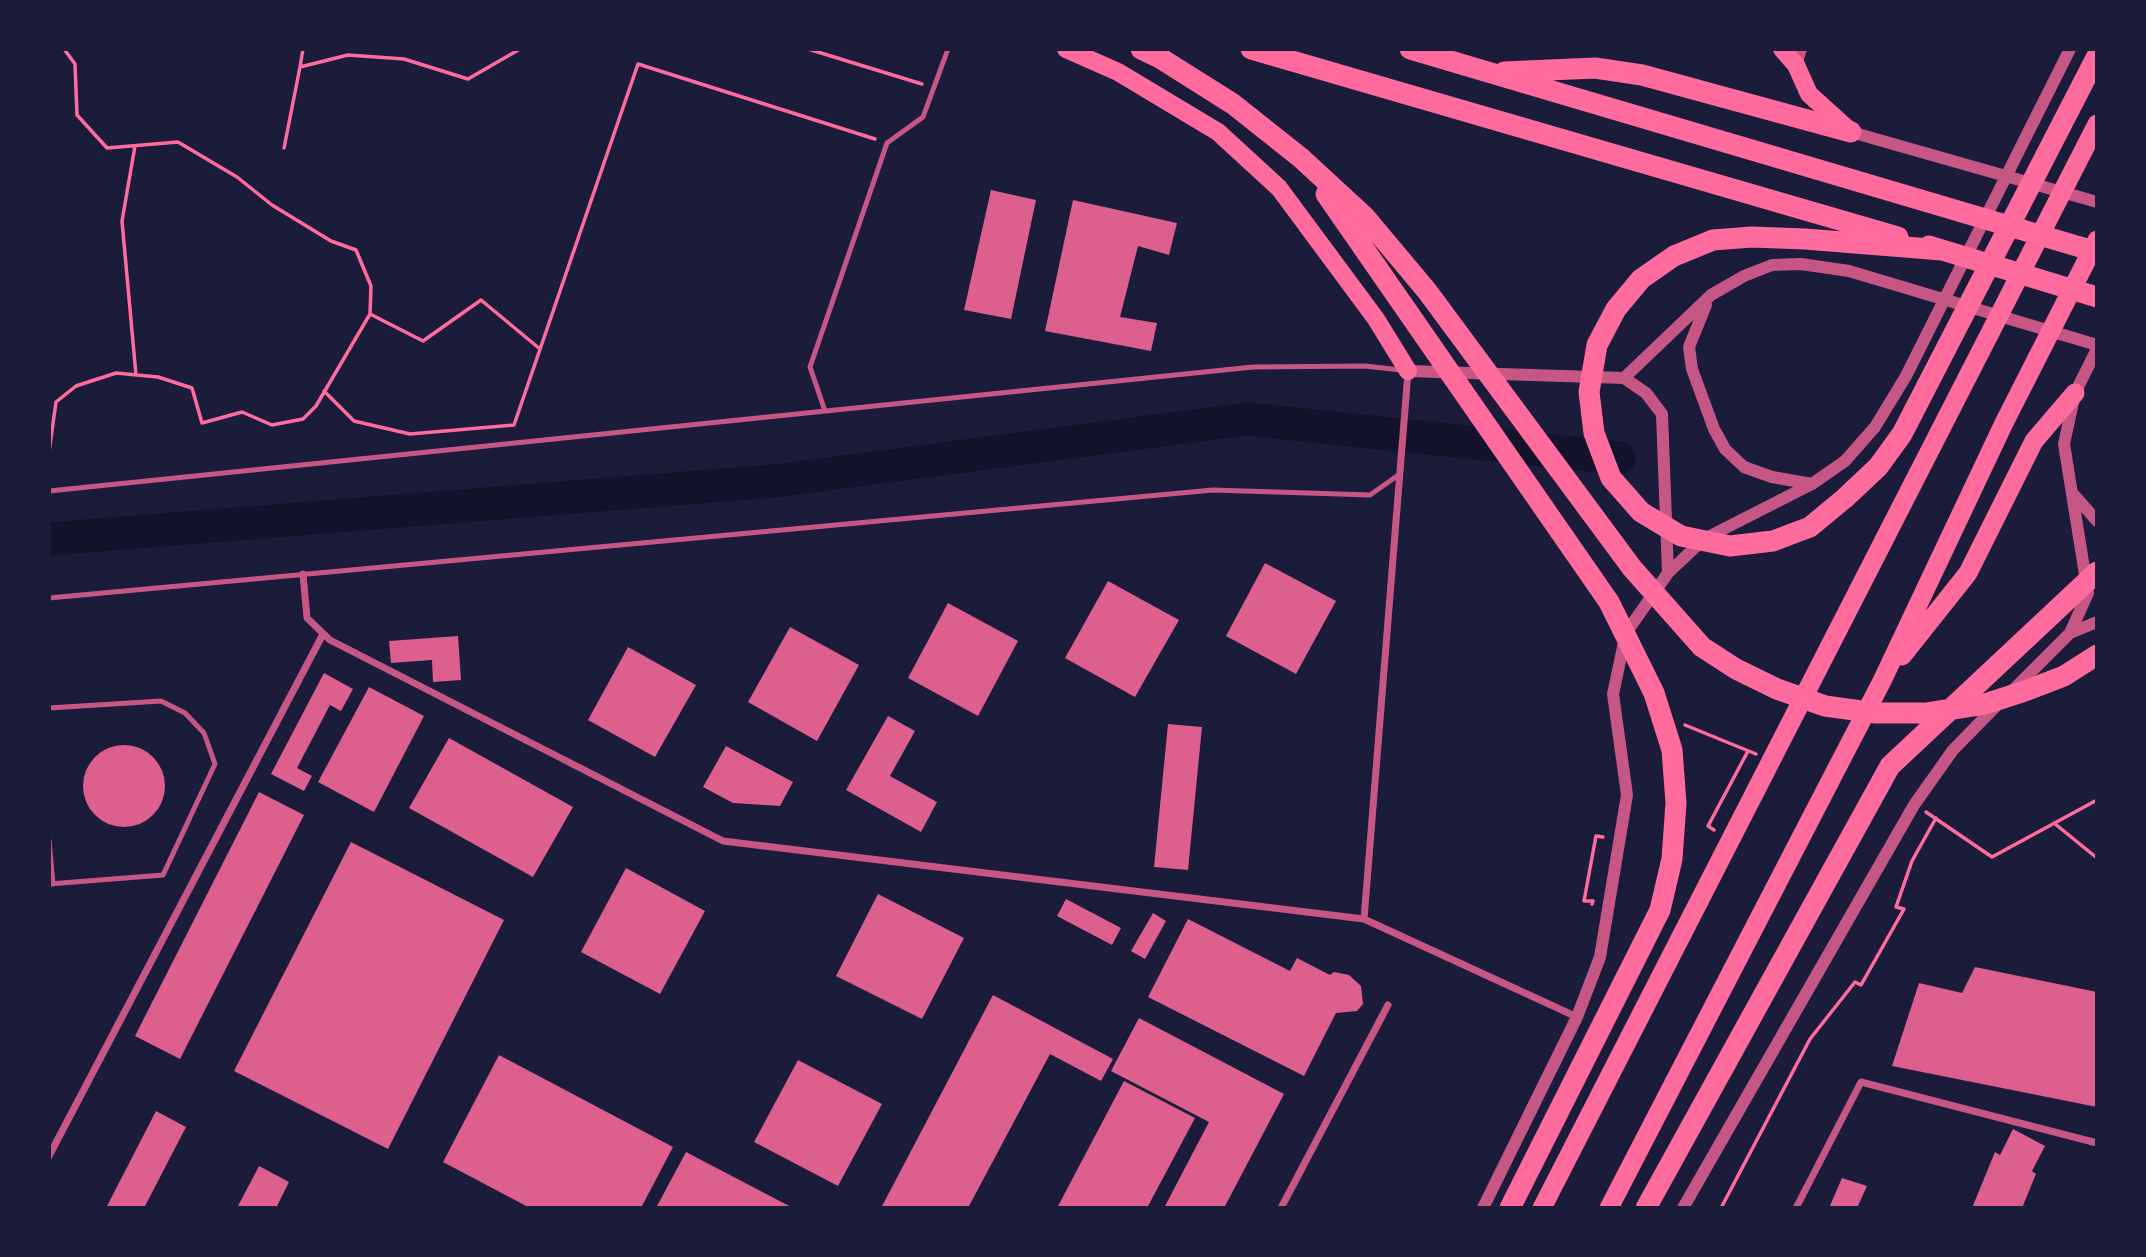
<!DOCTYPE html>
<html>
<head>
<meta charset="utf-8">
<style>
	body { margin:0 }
	#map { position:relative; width:2146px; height:1257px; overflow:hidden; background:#1b1b3a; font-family:Montserrat,sans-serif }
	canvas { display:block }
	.frame { position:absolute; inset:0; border:51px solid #1b1b3a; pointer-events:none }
</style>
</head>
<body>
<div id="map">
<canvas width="2146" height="1257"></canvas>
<div class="frame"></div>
</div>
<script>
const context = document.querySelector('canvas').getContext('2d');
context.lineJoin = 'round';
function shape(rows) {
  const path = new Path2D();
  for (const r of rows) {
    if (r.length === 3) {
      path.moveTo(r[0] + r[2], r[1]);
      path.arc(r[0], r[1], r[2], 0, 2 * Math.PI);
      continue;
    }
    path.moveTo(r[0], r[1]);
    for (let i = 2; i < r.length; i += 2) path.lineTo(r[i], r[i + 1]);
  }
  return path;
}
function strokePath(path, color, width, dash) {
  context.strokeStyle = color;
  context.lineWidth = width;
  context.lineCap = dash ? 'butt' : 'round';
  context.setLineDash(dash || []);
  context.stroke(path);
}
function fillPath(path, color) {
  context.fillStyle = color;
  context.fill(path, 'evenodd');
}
strokePath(shape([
	[49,539,774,481,1247,419,1619,458]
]), '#12122b', 33);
fillPath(shape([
	[991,190,1036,200,1011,319,964,310],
	[1073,200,1177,223,1169,255,1138,246,1120,317,1157,323,1151,351,1045,331],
	[1265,563,1336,601,1296,674,1226,636],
	[1108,581,1179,620,1135,697,1065,658],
	[948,603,1018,641,978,716,908,678],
	[790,627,859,665,817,741,748,702],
	[458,636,461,680,433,682,432,660,391,663,389,641],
	[628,647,696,685,655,757,588,720],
	[324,673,353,689,341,711,330,705,297,768,312,776,304,791,271,774],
	[369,687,424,716,374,812,318,782],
	[888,716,915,731,890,776,937,802,921,832,846,790],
	[1168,724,1202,727,1188,870,1154,867],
	[449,738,573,807,533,877,409,808],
	[124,786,41],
	[726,746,793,782,780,806,733,803,703,787],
	[259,792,304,815,180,1059,135,1036],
	[351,842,504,920,388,1149,234,1071],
	[626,868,705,911,660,994,581,952],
	[878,894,964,938,922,1019,836,976],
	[1066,899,1121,928,1112,945,1057,916],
	[1153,913,1166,921,1145,959,1131,951],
	[1188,919,1290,971,1297,958,1330,975,1334,972,1349,975,1361,986,1363,1004,1357,1011,1336,1013,1304,1076,1148,997],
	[1975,967,2097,992,2097,1107,1892,1066,1919,983,1962,993],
	[993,995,1113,1059,1101,1081,1050,1054,968,1208,881,1208],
	[1139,1018,1284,1094,1224,1208,1164,1208,1209,1122,1111,1071],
	[499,1055,673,1147,641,1208,530,1208,443,1162],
	[798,1060,882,1104,838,1186,754,1142],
	[1124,1081,1195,1118,1147,1208,1057,1208],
	[156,1111,186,1127,144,1208,106,1208],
	[2013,1129,2045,1146,2032,1171,2036,1174,2022,1208,1972,1208,1995,1152,2000,1155],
	[686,1152,793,1208,656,1208],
	[259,1166,289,1182,276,1208,237,1208],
	[1842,1178,1867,1186,1857,1208,1829,1208]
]), '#dd5f8e');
strokePath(shape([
	[808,49,922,84],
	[300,67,303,49],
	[135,146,122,221,136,375],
	[284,148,300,67,348,55,404,59,468,79,520,49],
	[370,314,423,341,481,300,540,349],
	[324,391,354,421,410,434,514,425,638,64,875,139],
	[49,452,56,402,76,386,116,373,158,377,192,388,202,423,242,412,272,425,303,419,316,406,370,314,371,286,356,250,331,241,272,205,237,177,178,142,107,148,77,115,75,64,64,49],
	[1685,725,1756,754],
	[1926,812,1992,857,2097,800],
	[2054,823,2097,858],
	[1714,830,1708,826,1748,751],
	[1592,904,1593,901,1584,901,1596,836,1603,837],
	[1721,1208,1810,1039,1855,982,1861,985,1904,909,1896,907,1912,861,1936,818]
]), '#ff6b9d', 3.5);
strokePath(shape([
	[825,411,810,367,887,143,923,117,948,49],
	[49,491,1253,367,1365,366,1401,370],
	[49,598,1213,490,1370,495,1397,476],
	[49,708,161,701,185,713,204,733,215,764,163,875,49,884],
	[49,840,53,884]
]), '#c65784', 5);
strokePath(shape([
	[303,574,307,618,330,640,723,841,1364,919,1577,1017],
	[1364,919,1408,372],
	[49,1156,323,634],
	[1281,1208,1388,1005],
	[1796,1208,1861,1082,2097,1143]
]), '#c65784', 7);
strokePath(shape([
	[1796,65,1801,49],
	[1851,132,2097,202],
	[1706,305,1689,347,1692,369,1714,429,1725,449,1744,467,1772,477,1812,484],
	[1408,371,1624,378,1711,295,1744,276,1772,265,1801,264,1849,271,2097,345],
	[1624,378,1646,393,1662,414,1668,573],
	[2074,495,2097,521],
	[2070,633,2097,622],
	[2012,691,2070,633,2088,593,2064,444,2075,393,2097,349],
	[1483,1208,1577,1017,1600,957,1627,795,1613,694,1626,633,1668,573,1704,539,1812,484,1845,461,1875,427,1906,376,2070,49],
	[1683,1208,1914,805,1953,750,1999,703]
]), '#c65784', 12);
strokePath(shape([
	[1066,49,1118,72,1218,132,1279,188,1376,319,1408,371],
	[1782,49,1796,65,1809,94,1851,132]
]), '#ff6b9d', 18);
strokePath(shape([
	[1902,656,1968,573,2034,441,2075,393],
	[1542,1208,2097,124],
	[1609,1208,1882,681,2004,423,2097,240]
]), '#ff6b9d', 19);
strokePath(shape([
	[1141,49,1160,58,1233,104,1301,158,1365,217,1427,291,1632,568,1702,647,1736,669,1777,689,1825,706,1876,713,1927,713,1985,704,2025,691,2064,676,2097,655],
	[1251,49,1898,237],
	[1410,49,2097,252],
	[1504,72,1595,68,1642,75,1851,132],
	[1326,194,1609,602,1654,693,1672,750,1676,803,1672,859,1660,910,1510,1208],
	[1929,246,2097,297],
	[1942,250,1805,239,1752,237,1713,240,1674,256,1641,279,1616,309,1597,345,1589,392,1594,433,1611,478,1641,512,1681,536,1730,546,1773,541,1810,527,1845,498,1878,467,1902,434,2097,56],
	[1646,1208,1890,766,2097,572]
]), '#ff6b9d', 21);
</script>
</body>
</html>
